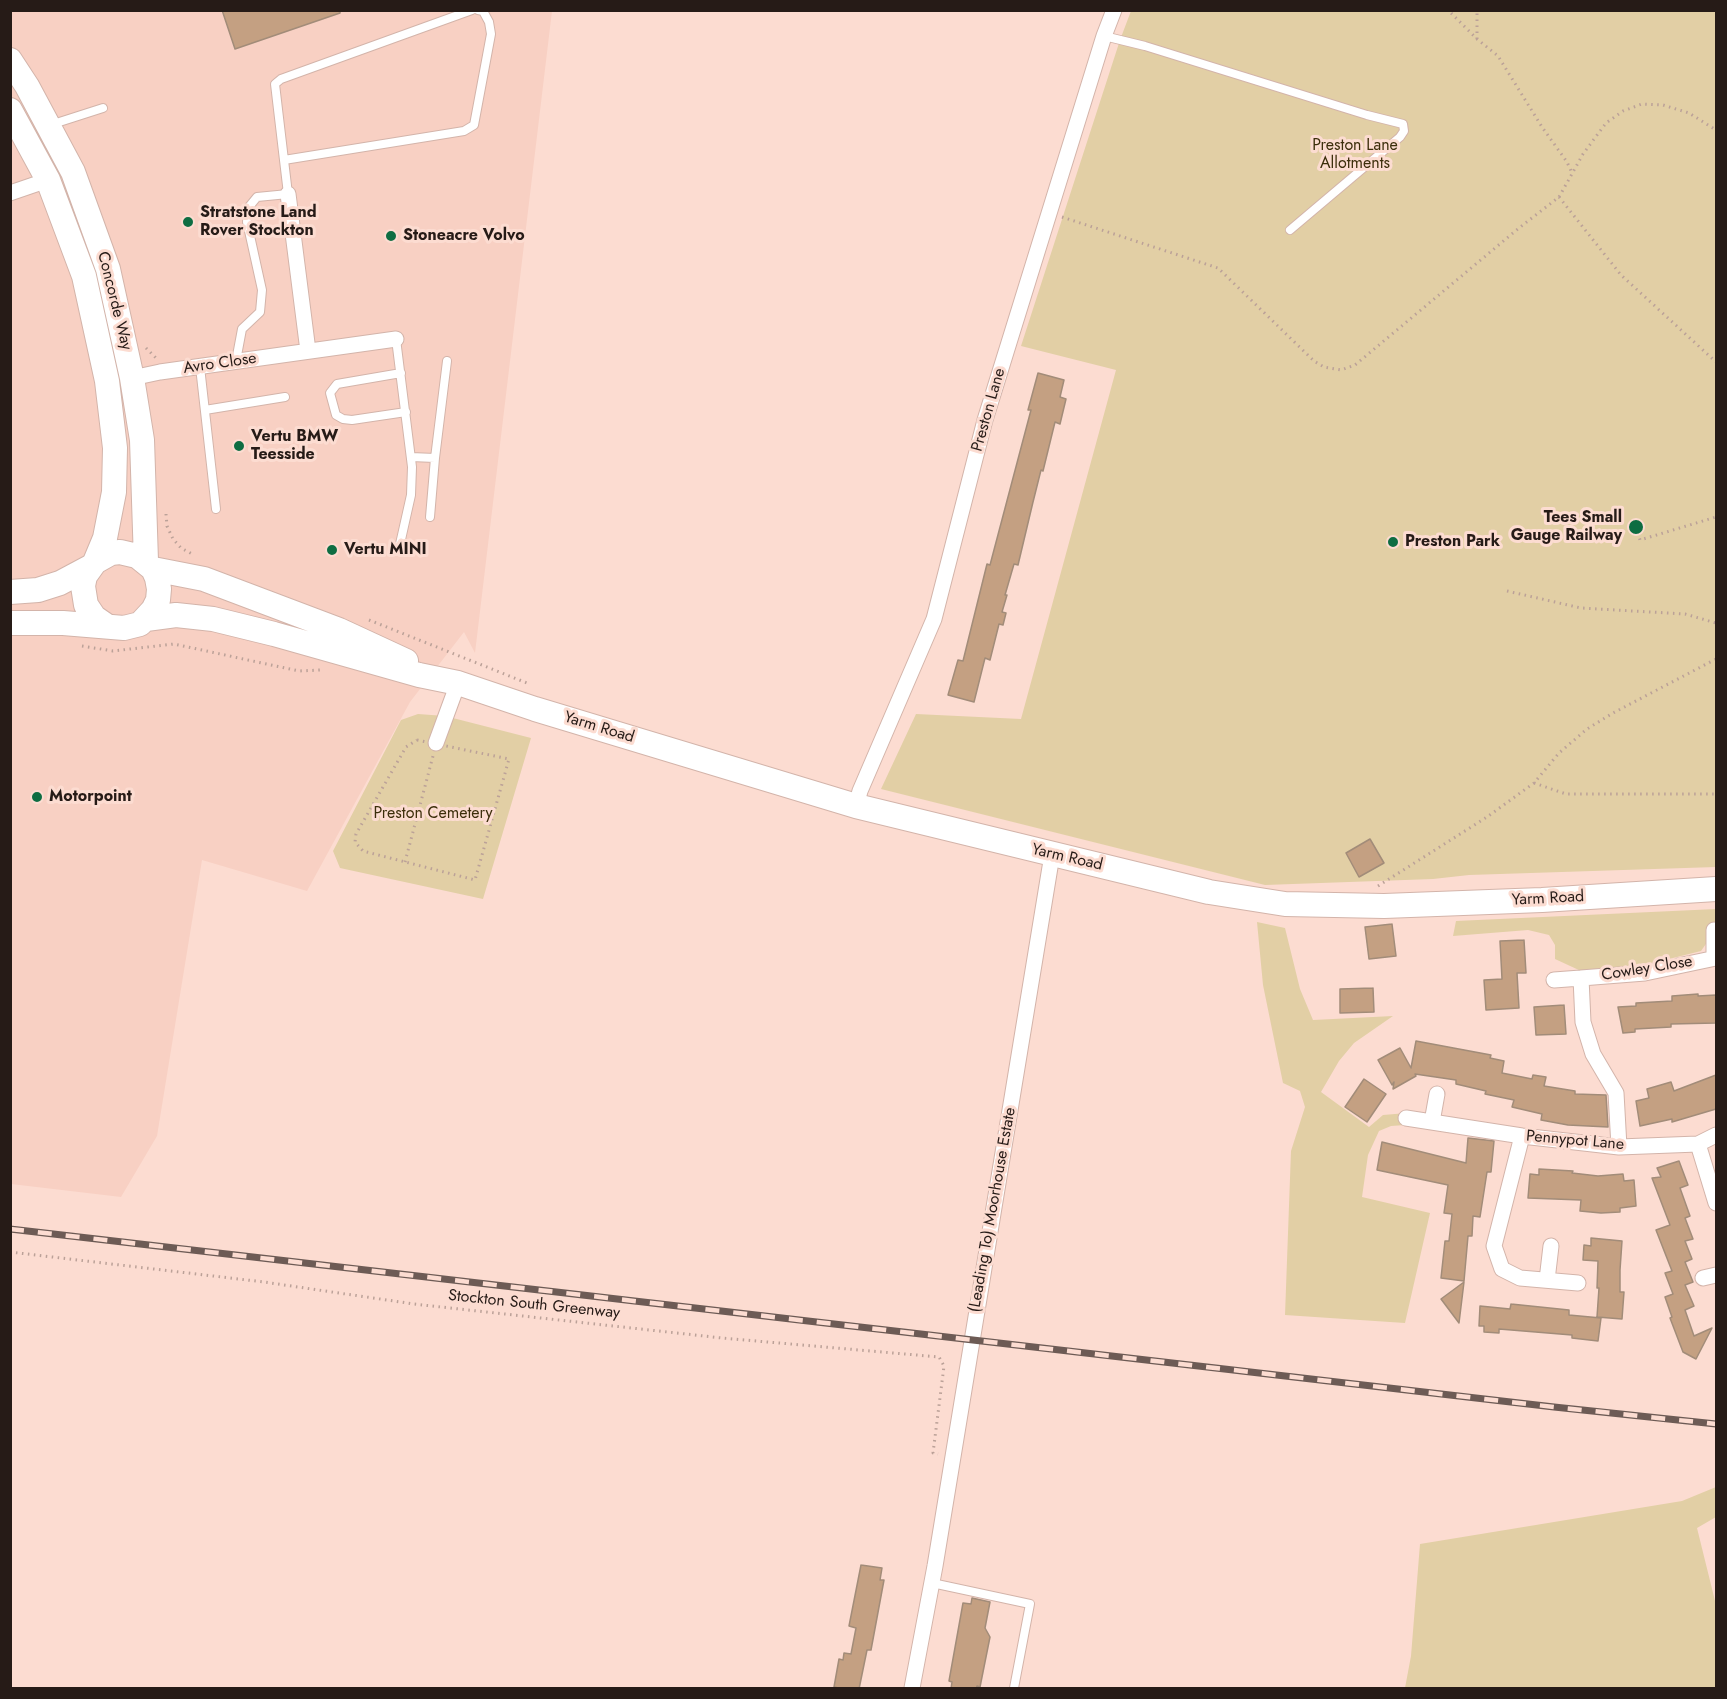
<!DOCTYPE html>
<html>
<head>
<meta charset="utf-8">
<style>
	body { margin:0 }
	#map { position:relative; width:1727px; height:1699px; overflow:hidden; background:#fcdcd1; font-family:Jost,sans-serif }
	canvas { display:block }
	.frame { position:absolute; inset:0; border:12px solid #261b17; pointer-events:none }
</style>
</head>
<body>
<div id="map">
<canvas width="1727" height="1699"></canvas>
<div class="frame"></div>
</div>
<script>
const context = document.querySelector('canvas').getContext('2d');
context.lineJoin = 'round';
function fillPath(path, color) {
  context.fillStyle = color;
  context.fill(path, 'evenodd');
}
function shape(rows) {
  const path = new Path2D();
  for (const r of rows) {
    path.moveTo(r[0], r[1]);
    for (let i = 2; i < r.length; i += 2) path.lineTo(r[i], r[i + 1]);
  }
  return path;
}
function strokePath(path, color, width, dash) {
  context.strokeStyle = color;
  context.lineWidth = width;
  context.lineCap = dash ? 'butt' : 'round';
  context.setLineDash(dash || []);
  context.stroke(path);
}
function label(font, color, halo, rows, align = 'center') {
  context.font = font + ' Jost,sans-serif';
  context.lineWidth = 6;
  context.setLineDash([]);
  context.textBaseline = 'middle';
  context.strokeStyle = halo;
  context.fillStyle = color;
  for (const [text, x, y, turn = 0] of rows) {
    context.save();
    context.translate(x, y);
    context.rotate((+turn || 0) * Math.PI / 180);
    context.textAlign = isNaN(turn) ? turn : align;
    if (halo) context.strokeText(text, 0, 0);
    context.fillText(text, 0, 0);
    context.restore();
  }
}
fillPath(shape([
	[11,11,552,11,475,653,464,632,410,702,307,891,202,860,157,1136,121,1197,11,1184]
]), '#f8d0c3');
fillPath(shape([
	[1131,11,1716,11,1716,867,1469,875,1433,879,1265,885,881,789,916,714,1021,719,1116,370,1021,346,1120,40],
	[418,714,445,716,531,738,483,899,340,868,333,851,401,720],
	[1716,909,1716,924,1708,924,1708,941,1701,951,1629,969,1581,971,1555,959,1555,945,1549,935,1528,930,1453,936,1456,921],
	[1257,922,1285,928,1300,989,1313,1020,1393,1016,1354,1043,1339,1061,1321,1092,1369,1127,1383,1115,1407,1113,1405,1125,1391,1126,1379,1131,1368,1155,1362,1197,1430,1213,1405,1323,1285,1315,1291,1151,1305,1107,1300,1091,1283,1083,1263,985],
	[1716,1487,1716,1517,1697,1528,1716,1605,1716,1688,1405,1688,1411,1656,1420,1544,1682,1501]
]), '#e2cfa5');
const building = shape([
	[222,10,340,10,340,13,235,49,222,10],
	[1038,373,1064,380,1060,397,1066,399,1060,424,1055,422,1043,471,1041,470,1033,502,1018,565,1014,564,1005,595,1007,595,1002,612,1006,613,1003,625,999,624,990,660,985,658,974,702,948,695,958,660,963,661,987,564,990,565,1031,410,1028,410,1038,373],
	[1370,839,1384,863,1359,877,1346,853,1370,839],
	[1392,924,1396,956,1369,959,1365,927,1392,924],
	[1524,940,1526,973,1517,973,1519,1008,1486,1010,1484,980,1502,979,1500,941,1524,940],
	[1373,988,1374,1012,1340,1013,1340,989,1373,988],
	[1698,994,1698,996,1716,995,1716,1023,1671,1024,1671,1027,1635,1029,1635,1032,1623,1033,1618,1007,1636,1006,1636,1003,1672,1001,1672,996,1698,994],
	[1564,1005,1566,1034,1536,1035,1534,1007,1564,1005],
	[1416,1041,1491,1055,1490,1058,1504,1061,1502,1073,1532,1079,1533,1075,1546,1077,1544,1086,1575,1091,1575,1094,1606,1095,1608,1127,1568,1125,1541,1120,1542,1114,1512,1107,1514,1100,1485,1094,1486,1091,1456,1084,1456,1080,1415,1074,1416,1076,1393,1089,1394,1082,1392,1085,1378,1060,1400,1048,1411,1068,1416,1041],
	[1716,1075,1716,1109,1672,1122,1672,1119,1640,1126,1636,1101,1649,1098,1647,1089,1671,1082,1674,1091,1716,1075],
	[1364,1079,1386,1094,1367,1122,1345,1107,1364,1079],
	[1468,1138,1494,1141,1491,1172,1487,1172,1480,1217,1473,1216,1472,1236,1468,1236,1464,1281,1441,1278,1445,1241,1449,1241,1452,1214,1444,1213,1448,1185,1377,1170,1382,1142,1466,1163,1468,1138],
	[1679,1161,1688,1185,1680,1188,1690,1216,1685,1218,1693,1239,1685,1241,1692,1259,1685,1262,1693,1282,1685,1285,1694,1306,1685,1310,1694,1336,1712,1328,1696,1359,1683,1352,1670,1318,1672,1317,1665,1297,1673,1294,1665,1273,1672,1271,1656,1230,1670,1225,1652,1178,1661,1177,1657,1168,1679,1161],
	[1539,1169,1573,1171,1572,1173,1598,1176,1623,1174,1624,1181,1634,1180,1636,1206,1620,1208,1620,1212,1601,1213,1580,1211,1581,1200,1528,1198,1530,1174,1539,1175,1539,1169],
	[1591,1238,1622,1241,1620,1270,1620,1292,1624,1292,1622,1319,1597,1317,1599,1288,1597,1288,1598,1261,1583,1260,1584,1245,1591,1246,1591,1238],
	[1464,1282,1459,1323,1441,1299,1464,1282],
	[1511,1304,1569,1310,1569,1315,1601,1318,1598,1341,1572,1338,1572,1335,1499,1329,1499,1333,1484,1332,1484,1326,1479,1326,1480,1306,1510,1309,1511,1304],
	[861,1565,882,1568,880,1580,884,1580,871,1650,867,1650,859,1689,843,1689,834,1687,839,1659,843,1660,844,1653,851,1654,856,1628,849,1626,861,1565],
	[972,1598,990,1602,985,1628,990,1637,980,1687,977,1686,976,1689,951,1689,952,1682,949,1681,963,1603,971,1604,972,1598]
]);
fillPath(building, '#c4a082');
strokePath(building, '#a28c79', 1.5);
const lane = shape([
	[1104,36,1145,46,1367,115,1403,124,1404,131,1400,137,1290,230],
	[50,125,103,108],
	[284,160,464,131,474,125,491,34,489,22,483,11,478,10],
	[396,339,412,467,411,495,400,544],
	[236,361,242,329,260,312,262,290,247,222,248,208,257,197,288,194,275,84,281,79,472,10],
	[200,367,216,509],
	[401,373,337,384,330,393,336,415,343,419,352,420,406,412],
	[205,410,285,397],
	[411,457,435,458,447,361],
	[430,517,435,458],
	[932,1583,1030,1604,1014,1688]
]);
const street = shape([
	[10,193,48,180],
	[288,194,308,351],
	[132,378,160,372,396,339],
	[436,743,458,683],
	[856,806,860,791,934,619,985,420,1104,36,1114,10],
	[1714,958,1714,930],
	[1554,980,1581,978],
	[1406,1118,1522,1136,1619,1147,1698,1144,1716,1135],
	[1432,1122,1437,1094],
	[1522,1136,1494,1246,1502,1269,1520,1278,1578,1283],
	[1698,1144,1716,1203],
	[1619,1147,1616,1093,1593,1054,1583,1022,1581,978,1645,973,1716,958],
	[1703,1278,1716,1275],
	[1547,1280,1551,1246],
	[912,1688,935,1566,1052,855]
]);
const primary = shape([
	[10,60,27,86,73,172,108,269,132,378,142,440,146,561],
	[10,110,48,180,84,276,107,381,115,448,114,492,105,538,95,562],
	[153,569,204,579,339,630,406,661],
	[10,592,38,590,60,583,90,567],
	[146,619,176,615,213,619,274,634,419,675,458,683,535,709,856,806,1209,892,1285,904,1384,906,1542,900,1716,889],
	[10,623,63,623,124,628,140,624,153,610,158,600,159,589,157,578,153,569,137,556,120,552,111,553,95,562,85,576,83,586,86,605,94,617,107,626]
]);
strokePath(lane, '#d3b4aa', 10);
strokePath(street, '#d3b4aa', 17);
strokePath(primary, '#d3b4aa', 26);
strokePath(shape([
	[1446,10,1451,13,1477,39,1498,56,1542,127,1567,162,1572,173],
	[1477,39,1477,10],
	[1559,197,1621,275,1716,362],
	[1062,217,1218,268,1314,361,1324,367,1341,370,1355,365,1519,228,1559,197,1583,154,1606,123,1623,111,1642,104,1663,105,1689,113,1716,130],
	[146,348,156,358],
	[166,514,167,526,173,539,181,548,194,555],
	[1636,527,1640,540,1716,517],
	[1507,591,1581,608,1685,614,1716,623],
	[369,620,527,683],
	[82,646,113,651,174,644,299,671,321,670],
	[417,740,509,759,475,880,363,851,355,842,356,834,406,747,417,740],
	[1534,783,1566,794,1716,794],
	[405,862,433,756],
	[1378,886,1487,817,1534,783,1559,753,1587,729,1613,713,1716,659],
	[10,1252,264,1282,414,1304,722,1338,939,1357,944,1366,933,1453,938,1454]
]), '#bba198', 3, [1.5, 4.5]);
strokePath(lane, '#fff', 8);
strokePath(street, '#fff', 15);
strokePath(primary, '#fff', 24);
const rail = shape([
	[10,1229,1554,1407,1716,1424]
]);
strokePath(rail, '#6d5b55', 7);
strokePath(rail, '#fcdcd1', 4.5, [14]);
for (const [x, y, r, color] of [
	[188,222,6,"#0e6d42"],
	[391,236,6,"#0e6d42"],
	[239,446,6,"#0e6d42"],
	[1636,527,8,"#0e6d42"],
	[1393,542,6,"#0e6d42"],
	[332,550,6,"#0e6d42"],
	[37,797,6,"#0e6d42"]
]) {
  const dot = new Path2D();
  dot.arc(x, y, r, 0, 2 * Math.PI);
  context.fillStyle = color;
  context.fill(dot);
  strokePath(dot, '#fcdcd1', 2);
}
label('16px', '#3c2e0b', '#fcdcd1', [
	["Preston Lane",1355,146],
	["Allotments",1355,164],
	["Preston Cemetery",433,814]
]);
label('bold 16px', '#261b17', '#fcdcd1', [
	["Stratstone Land",200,213],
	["Rover Stockton",200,231],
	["Stoneacre Volvo",403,236],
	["Vertu BMW",251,437],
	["Teesside",251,455],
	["Tees Small",1622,518,"right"],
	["Gauge Railway",1622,536,"right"],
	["Preston Park",1405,542],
	["Vertu MINI",344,550],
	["Motorpoint",49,797]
], 'left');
label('16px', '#261b17', '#fcdcd1', [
	["Concorde Way",114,301,76],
	["Avro Close",220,364,-8],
	["Preston Lane",989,410,-74],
	["Yarm Road",599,728,17],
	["Yarm Road",1067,858,13],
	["Yarm Road",1548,899,-3],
	["Cowley Close",1647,969,-9],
	["Pennypot Lane",1575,1141,5],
	["(Leading To) Moorhouse Estate",993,1210,-80],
	["Stockton South Greenway",534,1305,6]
]);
</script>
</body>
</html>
